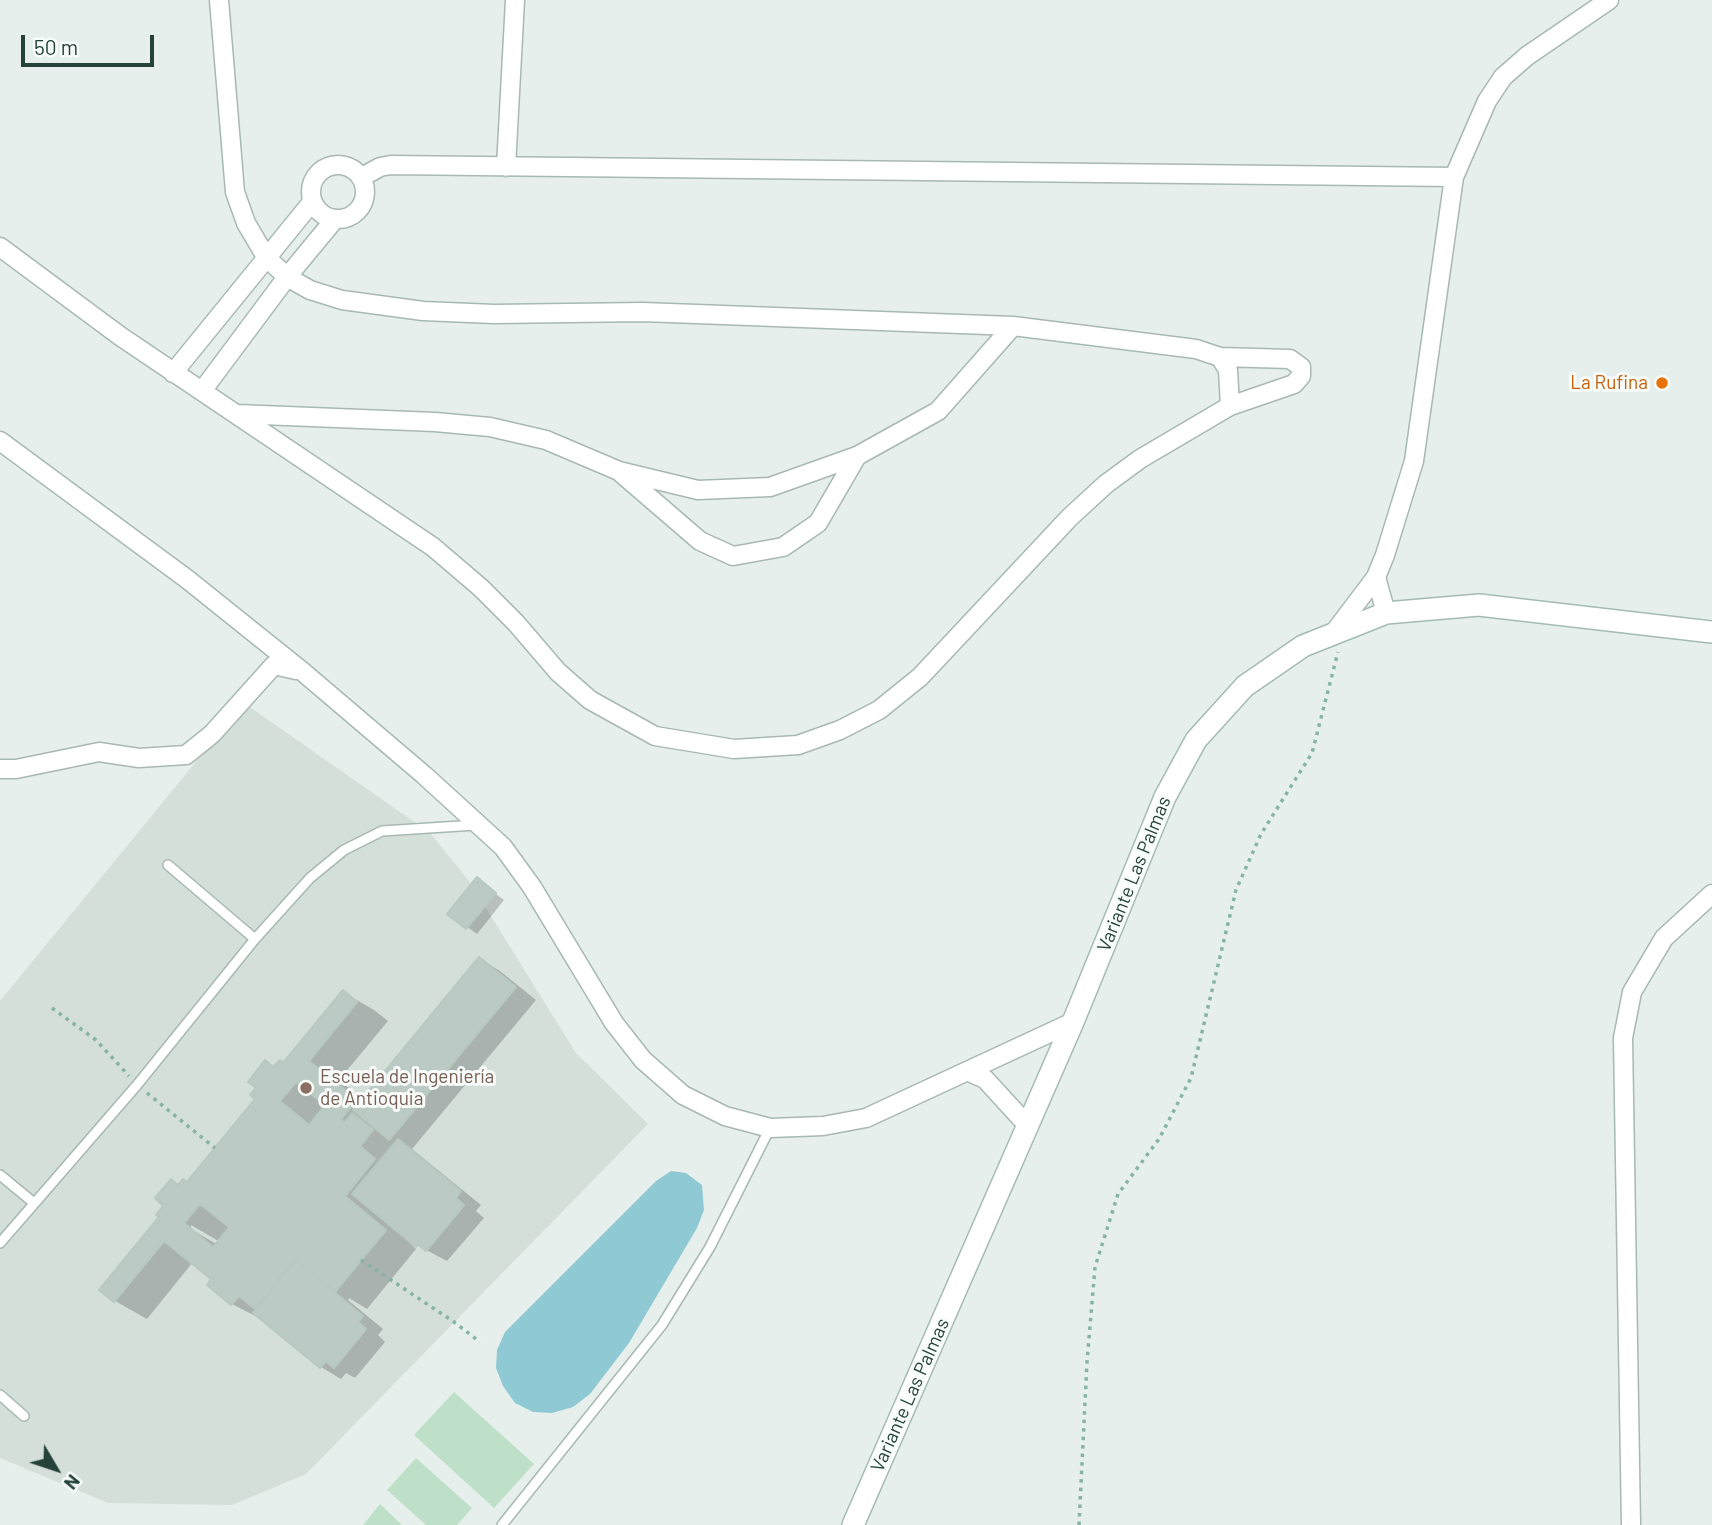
<!DOCTYPE html>
<html>
<head>
<meta charset="utf-8">
<style>
	body { margin:0 }
	#map { position:relative; width:1712px; height:1525px; overflow:hidden; background:#e6efeb; font-family:Barlow,sans-serif }
	canvas { display:block }
	.north { position:absolute; left:21px; top:1434px; width:70px; height:70px; -webkit-text-stroke:5px #f7fbf9; paint-order:stroke; rotate:129deg; font-size:19px; font-weight:700; line-height:28px; text-align:center; color:#24423a }
	.north::after { content:''; display:block; margin:auto; width:24px; height:32px; background:#24423a; clip-path:polygon(50% 0,100% 100%,50% 72%,0 100%) }
	.scale { position:absolute; left:21px; top:35px; width:133px; height:32px; box-sizing:border-box; border:4px solid #24423a; border-top:0; padding-left:9px; font-size:21px; line-height:24px; white-space:nowrap; color:#24423a; -webkit-text-stroke:5px #f7fbf9; paint-order:stroke }
</style>
</head>
<body>
<div id="map">
<canvas width="1712" height="1525"></canvas>
<div class="north">N</div>
<div class="scale">50 m</div>
</div>
<script>
const context = document.querySelector('canvas').getContext('2d');
context.lineJoin = 'round';
function fillPath(path, color) {
  context.fillStyle = color;
  context.fill(path, 'evenodd');
}
function shape(rows) {
  const path = new Path2D();
  for (const r of rows) {
    if (r.length === 3) {
      path.moveTo(r[0] + r[2], r[1]);
      path.arc(r[0], r[1], r[2], 0, 2 * Math.PI);
      continue;
    }
    path.moveTo(r[0], r[1]);
    for (let i = 2; i < r.length; i += 2) path.lineTo(r[i], r[i + 1]);
  }
  return path;
}
function strokePath(path, color, width, dash) {
  context.strokeStyle = color;
  context.lineWidth = width;
  context.lineCap = dash ? 'butt' : 'round';
  context.setLineDash(dash || []);
  context.stroke(path);
}
function label(font, color, halo, rows, align = 'center') {
  context.font = font + ' Barlow,sans-serif';
  context.lineWidth = 6;
  context.setLineDash([]);
  context.textBaseline = 'middle';
  context.strokeStyle = halo;
  context.fillStyle = color;
  for (const [text, x, y, turn = 0] of rows) {
    context.save();
    context.translate(x, y);
    context.rotate((+turn || 0) * Math.PI / 180);
    context.textAlign = isNaN(turn) ? turn : align;
    if (halo) context.strokeText(text, 0, 0);
    context.fillText(text, 0, 0);
    context.restore();
  }
}
fillPath(shape([
	[244,703,430,833,469,881,576,1053,648,1124,306,1474,232,1505,108,1503,0,1458,0,1001]
]), '#d4dfda');
fillPath(shape([
	[454,1392,534,1464,494,1508,414,1435],
	[416,1458,472,1508,457,1525,426,1525,387,1490],
	[380,1504,402,1525,363,1525]
]), '#bfe0c8');
fillPath(shape([
	[671,1171,686,1173,702,1185,704,1210,697,1228,629,1343,590,1394,573,1407,552,1413,533,1412,515,1403,503,1386,496,1368,497,1350,505,1332,656,1181]
]), '#8ec9d4');
fillPath(shape([
	[477,880,504,900,477,934,450,914],
	[480,959,500,971,536,1000,412,1149,481,1205,476,1211,484,1218,447,1261,411,1242,410,1243,416,1249,367,1309,349,1298,348,1300,383,1329,378,1335,385,1342,355,1378,346,1373,341,1379,321,1367,265,1321,232,1304,209,1285,214,1279,193,1262,147,1319,115,1301,102,1289,161,1217,180,1186,188,1184,258,1099,265,1062,275,1068,284,1064,343,992,374,1010,388,1021,339,1080,364,1100],
	[191,1225,225,1245,223,1248,191,1229]
]), '#0003');
const building = shape([
	[477,877,496,893,466,929,447,914,477,877],
	[479,957,516,987,389,1140,353,1110,479,957],
	[343,990,357,1002,309,1061,357,1100,341,1119,344,1123,352,1113,373,1130,360,1146,375,1159,345,1196,386,1230,335,1292,295,1259,255,1309,239,1296,231,1305,207,1285,211,1279,164,1241,114,1302,99,1290,159,1217,156,1215,163,1206,155,1198,171,1179,178,1185,183,1179,187,1182,255,1099,250,1095,256,1088,248,1082,265,1060,273,1067,280,1060,283,1063,343,990],
	[296,1082,325,1105,309,1125,280,1101,296,1082],
	[200,1204,229,1227,213,1247,184,1223,200,1204],
	[398,1139,461,1191,456,1198,464,1205,426,1251,418,1244,416,1247,352,1194,398,1139],
	[296,1260,363,1316,358,1322,366,1329,334,1368,326,1361,320,1368,253,1313,296,1260]
]);
fillPath(building, '#bbcac4');
strokePath(building, '#b8c9c2', 2);
const service = shape([
	[168,865,255,939],
	[0,1175,34,1203],
	[0,1243,137,1085,255,939,310,878,344,850,382,831,476,825],
	[0,1395,24,1416],
	[502,1525,662,1325,710,1247,770,1128]
]);
const minor = shape([
	[338,192,27],
	[506,167,515,0],
	[362,177,380,167,391,165,1454,177],
	[0,247,120,336,433,547,481,588,516,623,558,672,590,700,655,736,734,749,798,745,840,730,879,710,920,677,1070,517,1106,484,1140,459,1230,406,1294,384,1301,376,1301,367,1290,359,1220,357,1196,349,1013,326,643,312,494,314,423,311,342,300,310,290,287,277,266,257,246,223,235,192,219,0],
	[1220,357,1228,370,1230,406],
	[173,373,312,202],
	[202,391,287,277,335,219],
	[237,414,435,422,490,427,546,440,619,471,698,490,770,487,857,456,938,411,1013,326],
	[0,441,187,579,303,672,424,775,503,847,532,887,614,1023,643,1060,683,1095,725,1116,770,1128,823,1126,866,1118,1073,1022],
	[621,473,700,541,733,556,783,547,818,523,857,456],
	[1376,577,1386,613],
	[1333,634,1376,577,1385,555,1414,461,1454,177,1487,101,1503,77,1527,56,1609,0],
	[0,769,16,769,99,752,139,758,186,755,212,734,274,665,296,670],
	[969,1072,985,1079,1028,1126],
	[1631,1525,1623,1038,1632,992,1664,938,1712,894]
]);
const secondary = shape([
	[853,1525,1073,1022,1165,797,1196,740,1245,686,1303,646,1386,613,1479,605,1712,632]
]);
strokePath(service, '#a8b8b2', 12);
strokePath(minor, '#a8b8b2', 21);
strokePath(secondary, '#a4bbb3', 24);
strokePath(shape([
	[52,1008,96,1040,129,1076],
	[147,1093,215,1148],
	[361,1260,454,1322,480,1342],
	[1079,1525,1087,1362,1095,1267,1118,1194,1159,1139,1191,1078,1236,890,1261,834,1312,753,1338,652]
]), '#86b3a5', 3.5, [3.5, 5]);
strokePath(service, '#fff', 9);
strokePath(minor, '#fff', 18);
strokePath(secondary, '#fff', 21);
for (const [x, y, r, color] of [
	[1662,383,7,"#e8710a"],
	[306,1088,7,"#8d6e63"]
]) {
  const dot = new Path2D();
  dot.arc(x, y, r, 0, 2 * Math.PI);
  context.fillStyle = color;
  context.fill(dot);
  strokePath(dot, '#f7fbf9', 2.5);
}
label('19px', '#c56008', '#f7fbf9', [
	["La Rufina",1648,383]
], 'right');
label('19px', '#24423a', '#f7fbf9', [
	["Variante Las Palmas",1134,874,-68],
	["Variante Las Palmas",910,1395,-66]
]);
label('19px', '#785e54', '#f7fbf9', [
	["Escuela de Ingeniería",320,1077],
	["de Antioquia",320,1099]
], 'left');
</script>
</body>
</html>
